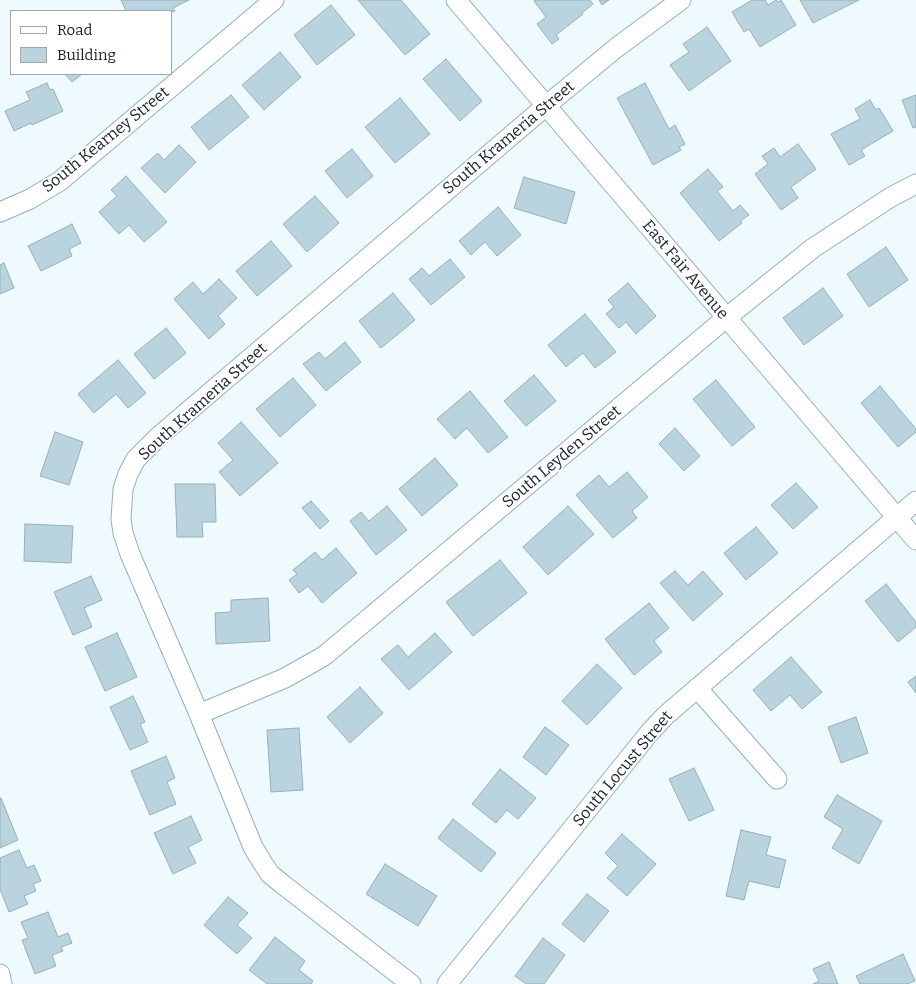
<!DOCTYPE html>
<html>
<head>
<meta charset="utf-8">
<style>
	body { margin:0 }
	#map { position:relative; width:916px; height:984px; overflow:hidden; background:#effafe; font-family:Bitter,serif }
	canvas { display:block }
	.legend { position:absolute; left:10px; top:10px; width:162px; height:65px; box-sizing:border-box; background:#fff; border:1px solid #a1a5a7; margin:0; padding:6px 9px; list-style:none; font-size:15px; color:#151f23 }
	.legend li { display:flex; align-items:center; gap:10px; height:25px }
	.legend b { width:25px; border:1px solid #a1a5a7 }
</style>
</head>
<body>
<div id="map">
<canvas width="916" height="984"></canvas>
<ul class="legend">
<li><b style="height:6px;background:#fff"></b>Road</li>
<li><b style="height:14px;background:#b9d4df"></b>Building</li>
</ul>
</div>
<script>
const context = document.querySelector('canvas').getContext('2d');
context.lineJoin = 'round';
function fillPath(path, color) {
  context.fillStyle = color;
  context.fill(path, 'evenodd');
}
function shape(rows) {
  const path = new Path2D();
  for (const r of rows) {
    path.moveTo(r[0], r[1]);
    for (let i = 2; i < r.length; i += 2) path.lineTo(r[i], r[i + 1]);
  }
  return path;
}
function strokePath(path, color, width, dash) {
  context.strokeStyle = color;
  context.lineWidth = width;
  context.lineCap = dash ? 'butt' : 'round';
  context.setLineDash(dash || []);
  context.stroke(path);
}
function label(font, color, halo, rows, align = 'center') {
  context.font = font + ' Bitter,serif';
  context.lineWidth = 4;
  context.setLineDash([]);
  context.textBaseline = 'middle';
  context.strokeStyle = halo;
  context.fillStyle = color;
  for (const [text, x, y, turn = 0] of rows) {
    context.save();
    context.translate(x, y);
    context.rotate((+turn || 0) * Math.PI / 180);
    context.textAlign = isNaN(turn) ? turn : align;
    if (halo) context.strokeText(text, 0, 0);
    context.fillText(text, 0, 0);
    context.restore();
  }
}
const building = shape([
	[121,0,189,0,173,8,175,11,171,12,126,11,121,0],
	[358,0,401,0,430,34,405,55,358,0],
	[535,0,590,0,593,4,582,13,583,14,556,35,559,39,552,44,537,24,546,17,534,1,535,0],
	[599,0,609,0,602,5,599,0],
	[752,0,765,0,768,5,776,0,779,2,781,0,796,25,760,47,749,29,744,32,732,12,752,0],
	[800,0,859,0,813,23,800,0],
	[331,5,355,35,317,65,294,35,331,5],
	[707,27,731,61,689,91,670,65,689,52,683,44,707,27],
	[280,52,301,77,264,110,242,85,280,52],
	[446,59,482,101,460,121,423,79,446,59],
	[65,74,82,74,72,82,65,74],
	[47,83,50,90,53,89,63,111,32,125,31,123,14,131,5,111,30,100,26,92,47,83],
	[645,83,669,129,675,125,685,144,679,147,681,150,653,165,617,98,645,83],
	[231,95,249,117,209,150,191,127,231,95],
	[916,95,916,127,913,128,902,100,916,95],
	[400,98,430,134,395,163,365,127,400,98],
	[870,100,876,110,879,108,893,131,861,150,865,156,849,165,831,134,860,119,855,109,870,100],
	[798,144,816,169,791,187,798,198,781,210,755,174,768,164,762,156,774,148,780,157,798,144],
	[179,145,196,162,165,193,141,168,158,153,164,160,179,145],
	[352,149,373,176,347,198,325,171,352,149],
	[708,169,723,187,717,191,733,211,740,205,749,215,740,221,742,223,719,241,680,193,708,169],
	[126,176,167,222,144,242,129,225,119,234,99,212,117,196,111,190,126,176],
	[524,177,575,192,566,224,514,208,524,177],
	[315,196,339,223,307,252,283,224,315,196],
	[498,207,521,235,497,256,485,242,471,255,459,241,498,207],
	[72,224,81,243,69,249,72,256,41,271,28,246,72,224],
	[271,241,292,266,257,296,236,271,271,241],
	[886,247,908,280,869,307,847,274,886,247],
	[450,259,465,277,431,305,409,279,422,268,429,276,450,259],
	[4,263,14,288,0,294,0,265,4,263],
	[219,279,237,298,218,316,225,324,209,339,174,299,193,282,203,294,219,279],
	[628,283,656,316,636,334,626,322,619,328,606,314,614,307,608,300,628,283],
	[823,288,843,316,804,345,783,318,823,288],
	[393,293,415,320,381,348,359,321,393,293],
	[585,314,616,352,595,368,583,353,566,367,548,345,585,314],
	[166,328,186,353,154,379,134,354,166,328],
	[345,342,361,362,326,391,303,364,319,352,325,359,345,342],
	[118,360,146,393,128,408,116,394,94,413,78,394,118,360],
	[534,375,556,401,526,426,504,401,534,375],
	[293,378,316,405,280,437,256,409,293,378],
	[716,380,755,427,732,446,693,399,716,380],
	[880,386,916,429,916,432,898,447,861,403,880,386],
	[470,391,508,437,488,453,467,428,455,439,437,419,470,391],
	[241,422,278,463,240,496,219,472,233,460,218,443,241,422],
	[675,428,700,456,684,471,659,444,675,428],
	[55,432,83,442,69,485,40,476,55,432],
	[435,458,458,485,422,516,399,489,435,458],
	[627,472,648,497,632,511,637,518,613,538,576,495,599,475,609,487,627,472],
	[796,483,818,507,793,529,771,505,796,483],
	[175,484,215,484,216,522,202,522,203,537,177,537,175,484],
	[311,501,329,521,320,529,302,508,311,501],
	[387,506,407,530,376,555,350,521,361,512,369,521,387,506],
	[568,506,594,534,548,575,523,547,568,506],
	[25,524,73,526,71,563,24,561,25,524],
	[756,527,778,553,746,580,724,553,756,527],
	[336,548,357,573,322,603,308,586,299,593,289,580,297,574,293,570,315,552,322,560,336,548],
	[500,560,527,593,473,636,446,602,500,560],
	[675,571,688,585,703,571,723,594,693,621,660,583,675,571],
	[91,576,102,600,84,608,92,627,73,635,54,592,91,576],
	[886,584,916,622,916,627,898,642,865,601,886,584],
	[268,598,270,641,216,644,215,613,231,612,231,600,268,598],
	[649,603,669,628,654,641,662,652,634,675,605,639,649,603],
	[117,633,137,677,105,691,85,647,117,633],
	[435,633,452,652,409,690,381,659,398,645,408,657,435,633],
	[791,657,822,692,802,709,790,695,771,711,753,690,791,657],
	[597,664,622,688,587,725,562,701,597,664],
	[916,676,916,693,908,682,916,676],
	[360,687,383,713,350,743,327,717,360,687],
	[133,696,145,722,140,724,148,742,130,750,110,707,133,696],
	[856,717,868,753,841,763,828,727,856,717],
	[545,727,569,745,546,775,523,757,545,727],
	[299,728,303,790,271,792,267,730,299,728],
	[166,756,175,778,167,782,176,804,150,815,131,771,166,756],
	[694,768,714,810,689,821,669,779,694,768],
	[500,769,536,798,518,819,507,810,496,823,472,804,500,769],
	[837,795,882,821,859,864,832,848,843,829,824,817,837,795],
	[1,798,18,840,0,848,0,799,1,798],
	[191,816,202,840,188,847,196,863,173,874,154,833,191,816],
	[453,819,496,853,481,872,438,838,453,819],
	[741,830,771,837,766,855,786,860,779,888,749,881,744,900,726,896,741,830],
	[622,834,656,864,627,896,607,878,618,866,605,853,622,834],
	[19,850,27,868,34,865,41,881,33,884,36,891,24,896,28,904,9,912,0,889,0,858,19,850],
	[385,864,437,896,418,926,366,894,385,864],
	[587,894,609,911,584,942,562,924,587,894],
	[228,897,248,913,237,925,252,938,237,954,204,925,228,897],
	[48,912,58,937,68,933,72,943,61,947,63,951,52,955,56,966,35,974,22,940,28,938,21,922,48,912],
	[275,937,305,961,299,970,313,981,311,984,267,984,249,970,275,937],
	[543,938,565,955,544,984,526,984,515,976,543,938],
	[903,954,915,981,907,984,860,984,856,976,903,954],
	[829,962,838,984,813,984,819,981,813,969,829,962]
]);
fillPath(building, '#b9d4df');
strokePath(building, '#95b0bb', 1);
const minor = shape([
	[456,0,916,540],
	[0,212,30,199,60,181,274,0],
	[697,688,777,779],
	[199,714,285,678,324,656,726,318,813,248,891,197,916,184],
	[0,974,2,984],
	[411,984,281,883,270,874,262,862,253,847,199,714,130,554,123,533,121,519,123,489,128,474,136,459,158,437,547,105,616,48,681,0],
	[447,984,650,732,666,715,916,501]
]);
strokePath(minor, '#94afba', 21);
strokePath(minor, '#fff', 19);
label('16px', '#151f23', '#fff', [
	["South Krameria Street",509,138,-40],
	["South Kearney Street",106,140,-39],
	["East Fair Avenue",685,270,50],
	["South Krameria Street",203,402,-42],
	["South Leyden Street",562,457,-40],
	["South Locust Street",623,769,-50]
]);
</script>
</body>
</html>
